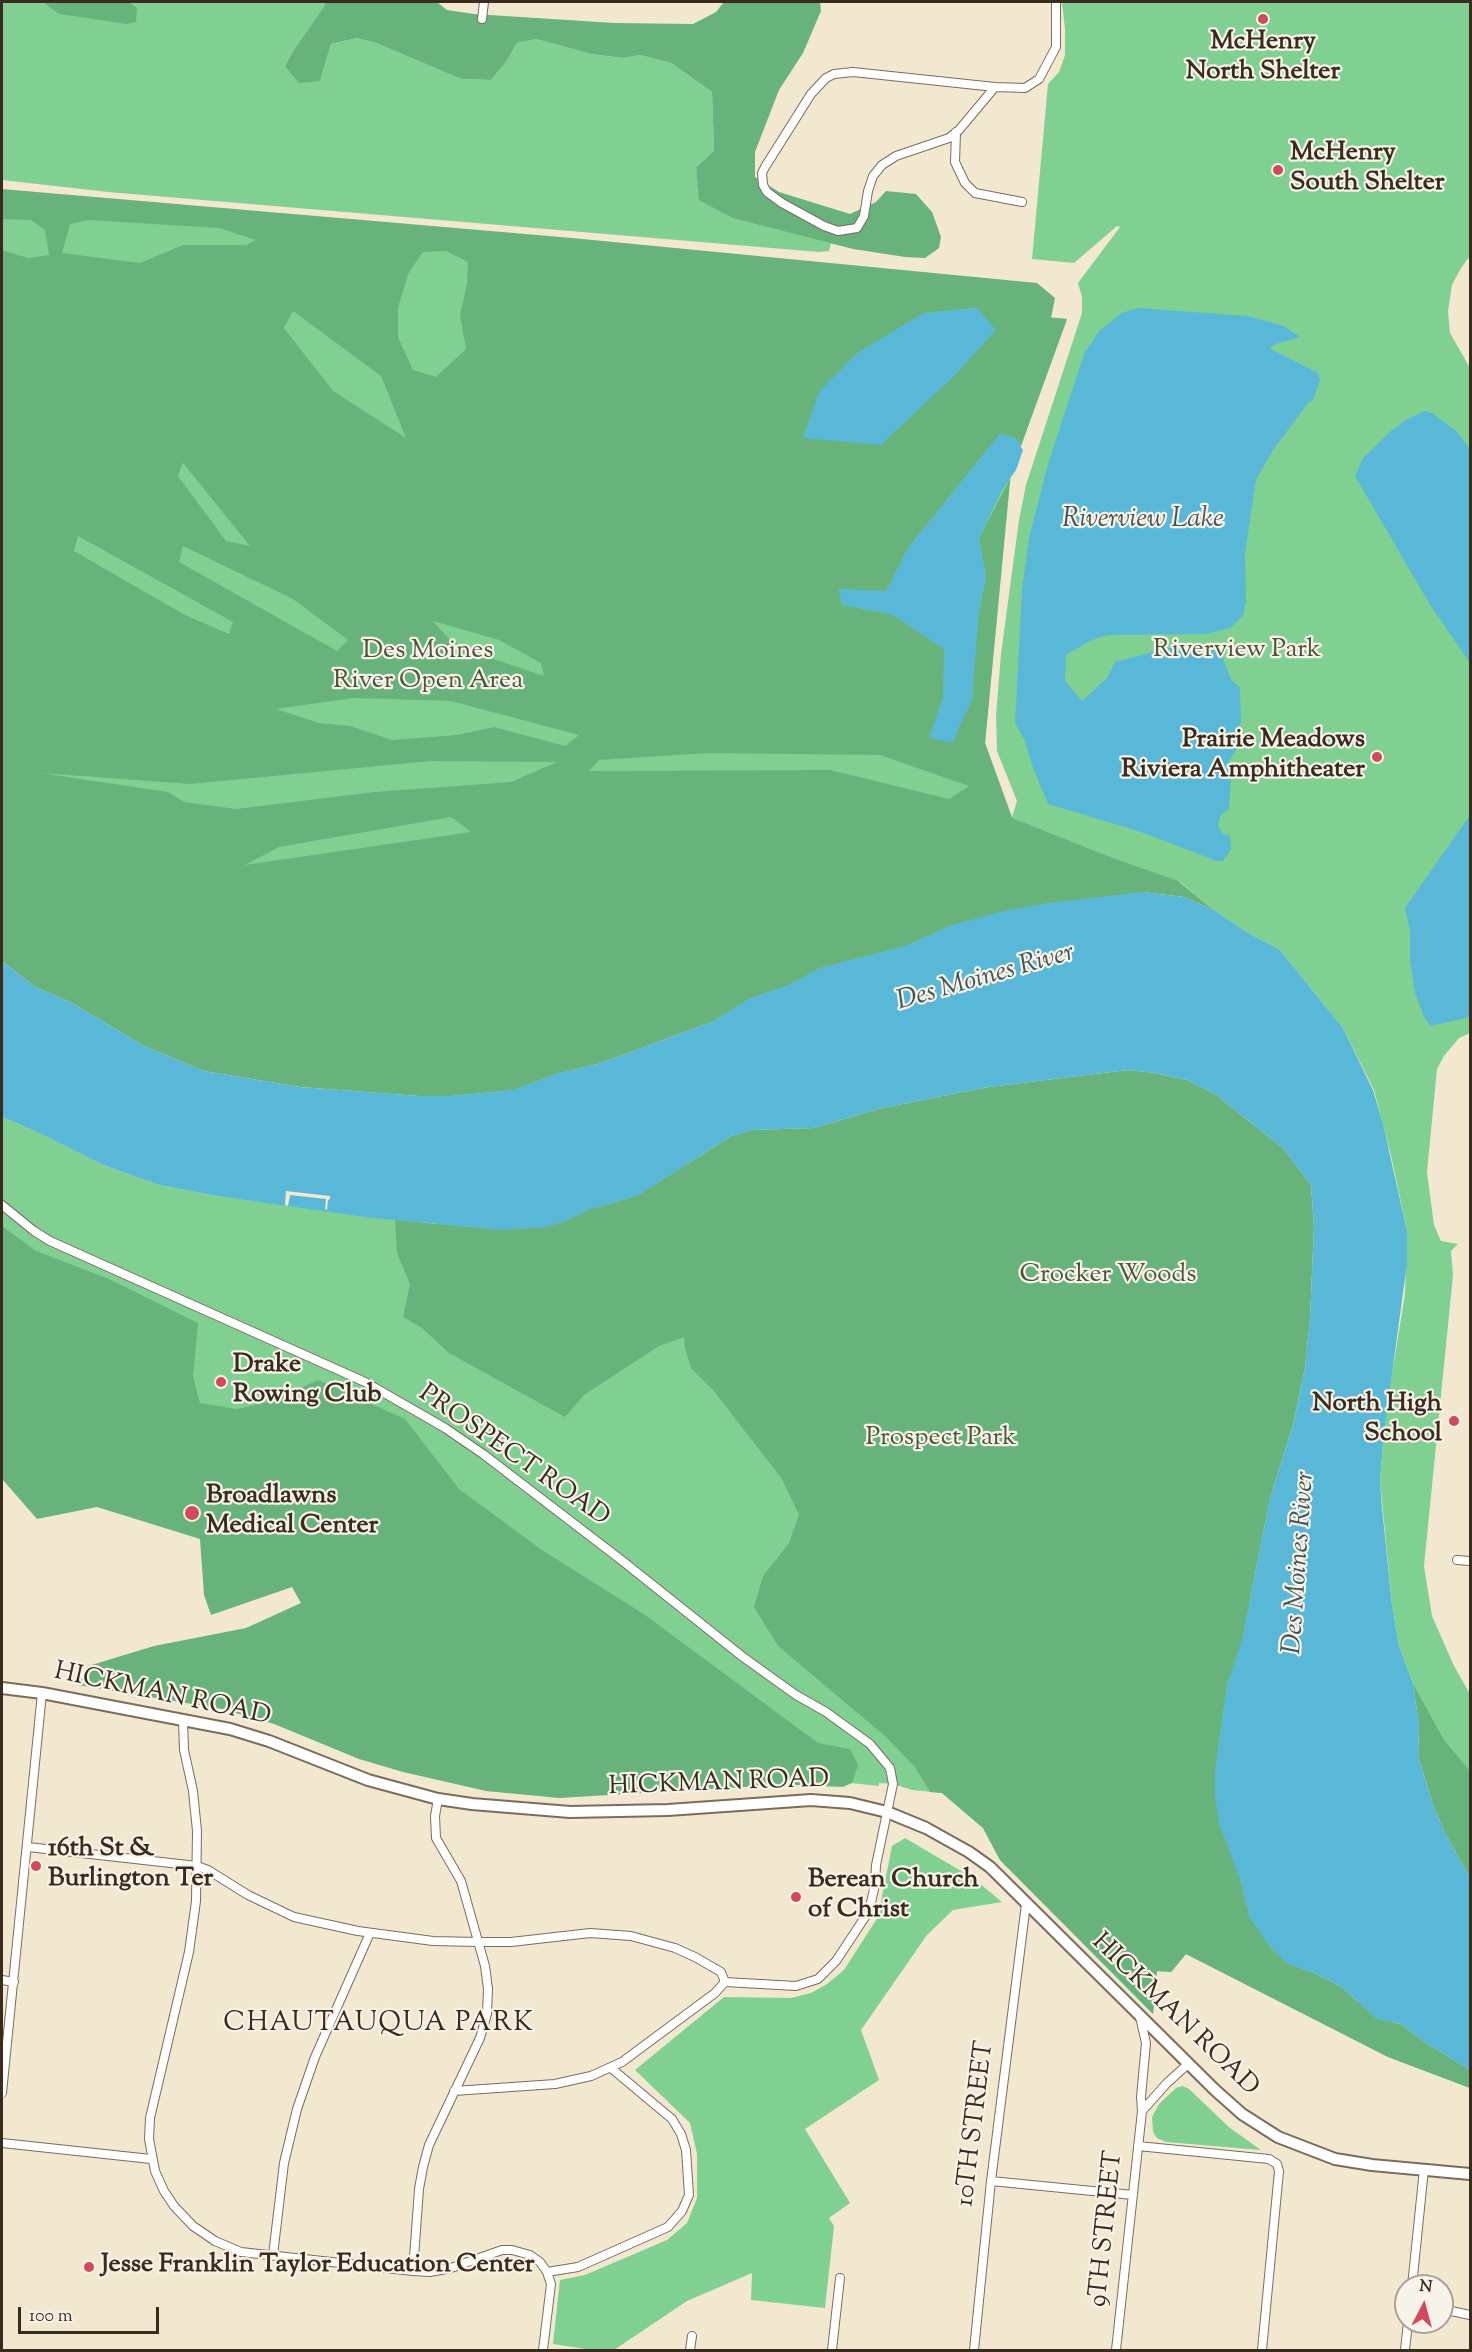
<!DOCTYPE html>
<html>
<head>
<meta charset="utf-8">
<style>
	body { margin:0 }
	#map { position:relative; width:1472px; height:2352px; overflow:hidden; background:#f2e7cf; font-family:"Sorts Mill Goudy",serif }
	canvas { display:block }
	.frame { position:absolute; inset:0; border:3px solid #3b2a1e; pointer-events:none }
	.north { position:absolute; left:1394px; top:2274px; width:60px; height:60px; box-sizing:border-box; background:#f7f3e8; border:2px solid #aca397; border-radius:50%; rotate:6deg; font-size:16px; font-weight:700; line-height:24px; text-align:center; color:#3b2a1e }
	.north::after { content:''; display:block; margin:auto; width:21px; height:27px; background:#d1495b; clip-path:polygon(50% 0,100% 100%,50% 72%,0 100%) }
	.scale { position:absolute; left:18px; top:2307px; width:141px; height:27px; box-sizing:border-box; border:3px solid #3b2a1e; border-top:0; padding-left:8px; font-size:18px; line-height:21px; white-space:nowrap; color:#3b2a1e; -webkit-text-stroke:4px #f7f3e8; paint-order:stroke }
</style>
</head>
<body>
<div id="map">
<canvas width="1472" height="2352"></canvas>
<div class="frame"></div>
<div class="north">N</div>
<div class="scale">100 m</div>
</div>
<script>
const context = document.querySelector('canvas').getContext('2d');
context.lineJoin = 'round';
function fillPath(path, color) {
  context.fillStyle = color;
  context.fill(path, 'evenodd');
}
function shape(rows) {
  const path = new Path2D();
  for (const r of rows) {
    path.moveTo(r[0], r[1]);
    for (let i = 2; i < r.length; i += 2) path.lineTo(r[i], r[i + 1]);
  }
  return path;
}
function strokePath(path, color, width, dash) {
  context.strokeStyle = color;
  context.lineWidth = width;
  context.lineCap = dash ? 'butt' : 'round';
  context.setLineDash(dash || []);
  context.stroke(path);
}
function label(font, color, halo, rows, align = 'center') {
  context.font = font + ' "Sorts Mill Goudy",serif';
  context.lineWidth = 4.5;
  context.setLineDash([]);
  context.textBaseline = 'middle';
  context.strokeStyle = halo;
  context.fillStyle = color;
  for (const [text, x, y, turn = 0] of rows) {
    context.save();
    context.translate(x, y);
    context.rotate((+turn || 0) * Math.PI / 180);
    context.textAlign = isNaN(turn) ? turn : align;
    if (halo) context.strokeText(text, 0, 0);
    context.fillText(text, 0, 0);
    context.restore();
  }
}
fillPath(shape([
	[2,2,325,2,325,5,295,48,285,66,320,81,331,44,357,38,376,43,461,79,491,80,506,62,517,43,536,39,591,54,623,58,640,55,671,63,712,92,714,151,696,167,700,200,732,218,831,243,829,251,819,252,108,192,2,180],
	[1062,2,1470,2,1470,256,1461,268,1452,285,1448,311,1450,333,1470,368,1470,1033,1459,1038,1444,1056,1437,1069,1427,1172,1434,1225,1441,1241,1458,1244,1451,1251,1453,1275,1424,1566,1432,1616,1454,1666,1470,1694,1470,1878,1413,1684,1399,1646,1392,1605,1380,1480,1386,1410,1405,1294,1407,1231,1392,1160,1374,1090,1343,1028,1280,950,1245,931,1214,910,1180,882,712,1022,514,1090,451,1096,2,961,2,201,1067,319,1011,473,985,743,1012,817,1017,801,997,751,996,715,1001,654,1019,520,1026,485,1082,313,1082,297,1078,283,1120,227,1117,226,1074,263,1032,259,1048,84,1059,72,1065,55,1065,29],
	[2,1117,37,1132,103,1165,159,1185,217,1196,435,1224,690,1163,1270,1498,1249,1604,1272,1949,1470,2070,1470,2088,1388,2057,1186,1954,1171,1972,1157,1971,1153,2014,1000,1860,983,1828,942,1793,912,1790,893,1784,879,1783,879,1786,693,1766,615,1664,390,1429,71,1394,2,1261],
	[905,1838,973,1878,1002,1902,953,1910,927,1935,861,2030,879,2080,805,2129,850,2203,829,2218,834,2226,825,2308,751,2300,752,2273,687,2301,614,2350,592,2350,553,2344,560,2280,585,2275,667,2240,687,2223,697,2198,697,2154,690,2123,635,2070,724,1997,791,1998,811,1993,827,1984,844,1970,878,1917,892,1846],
	[1183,2086,1189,2089,1230,2128,1261,2150,1166,2142,1157,2138,1153,2132,1152,2117,1159,2104,1176,2088]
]), '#80d191');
fillPath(shape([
	[43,2,129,2,137,8,136,22,127,24,59,14],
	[325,2,437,2,447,10,474,14,614,23,693,24,716,12,724,2,820,2,821,11,803,53,779,90,755,152,755,177,779,192,850,214,876,202,886,191,916,194,932,212,941,237,939,248,925,258,905,257,853,249,732,218,699,200,696,167,714,151,712,92,671,63,640,55,623,58,591,54,536,39,517,43,506,62,491,80,461,79,376,43,357,38,331,44,320,81,299,83,285,66,295,48,325,5],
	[2,189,572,238,1037,283,1055,298,1051,318,1067,319,1021,446,1015,438,1000,434,908,548,886,592,839,589,842,605,891,614,945,649,943,698,929,738,979,610,986,578,979,538,1010,479,985,743,1012,818,1110,857,1178,881,1214,910,1184,897,1143,892,1043,904,952,925,906,946,820,968,789,985,751,998,712,1022,598,1064,556,1074,514,1090,451,1096,419,1096,300,1087,204,1071,144,1046,70,1002,35,987,2,961,2,250,28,258,49,255,45,230,31,220,2,219],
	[88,220,219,228,256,240,246,245,183,245,140,263,62,253,70,224],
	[446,251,468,262,467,284,460,315,466,349,436,377,413,370,398,337,398,307,409,272,423,252],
	[976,308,856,354,924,313],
	[293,311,381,376,406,438,333,391,284,328],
	[183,462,183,463,250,546,226,541,178,476],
	[78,536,233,622,229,634,185,615,74,551],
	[183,546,293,599,348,640,337,651,179,562],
	[433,621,499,640,541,663,544,676,470,651,448,638],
	[354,698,451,701,579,735,565,746,494,727,457,735,392,740,350,726,319,723,276,709],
	[708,753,880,755,969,786,949,799,830,770,589,771,599,760],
	[431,761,557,762,511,782,375,792,236,809,184,802,168,792,41,773,190,784],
	[451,817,471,832,245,865,279,847],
	[1128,1070,1155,1073,1187,1080,1215,1094,1283,1148,1311,1185,1314,1226,1310,1319,1305,1368,1293,1425,1270,1498,1242,1640,1227,1685,1215,1772,1215,1797,1241,1882,1250,1918,1272,1949,1287,1963,1314,1973,1342,1987,1377,2019,1401,2024,1426,2043,1470,2070,1470,2088,1388,2057,1186,1954,1171,1972,1157,1971,1153,2014,1000,1860,983,1828,942,1793,930,1792,915,1767,885,1736,778,1646,754,1607,763,1576,789,1543,799,1515,782,1479,713,1390,691,1368,685,1349,684,1337,659,1346,619,1372,584,1395,565,1417,449,1353,422,1328,403,1317,410,1284,397,1253,395,1220,503,1230,545,1227,566,1221,588,1210,637,1196,731,1136,752,1130,814,1128,878,1109,952,1094,989,1087],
	[2,1226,36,1251,109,1279,198,1323,193,1376,200,1403,237,1409,273,1401,318,1380,405,1419,459,1489,542,1550,645,1615,818,1743,850,1749,858,1765,852,1783,843,1787,798,1785,745,1787,559,1798,486,1791,403,1772,359,1759,274,1724,222,1709,78,1685,88,1666,154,1646,246,1628,301,1603,292,1587,211,1615,204,1595,200,1539,97,1507,37,1519,2,1479],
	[1413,1684,1444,1740,1470,1771,1470,1878,1445,1833,1434,1808,1418,1756,1419,1725]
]), '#68b37b');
fillPath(shape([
	[977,308,996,330,956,374,881,445,803,438,819,392,856,354,924,313],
	[1137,308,1248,316,1284,326,1300,337,1276,344,1269,348,1318,373,1320,380,1313,400,1308,403,1273,450,1256,480,1245,553,1246,601,1243,616,1230,628,1206,634,1107,635,1090,641,1066,655,1065,681,1082,701,1107,678,1115,662,1168,648,1219,648,1231,679,1240,688,1241,722,1236,732,1238,747,1226,766,1231,779,1229,809,1220,816,1218,825,1222,833,1230,836,1231,849,1223,861,1217,861,1141,832,1048,804,1032,765,1025,741,1015,723,1022,590,1029,538,1048,464,1084,354,1099,331,1122,313],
	[1425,411,1432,413,1456,431,1470,449,1470,663,1429,603,1355,476,1363,458,1391,431,1406,420],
	[1000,434,1015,438,1023,450,1016,470,1002,490,979,538,986,578,979,611,972,700,952,743,929,738,943,698,944,649,891,614,842,605,839,589,886,591,908,548],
	[1470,815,1470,1017,1431,1026,1425,1019,1415,993,1410,960,1410,931,1405,908],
	[1143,892,1184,897,1214,910,1245,931,1280,950,1343,1028,1373,1090,1383,1124,1407,1231,1407,1264,1384,1432,1380,1480,1382,1508,1392,1605,1399,1646,1413,1684,1419,1725,1418,1756,1434,1808,1445,1833,1470,1878,1470,2070,1426,2043,1401,2024,1377,2019,1342,1987,1314,1973,1287,1963,1272,1949,1250,1918,1241,1882,1219,1823,1215,1797,1215,1772,1227,1685,1242,1640,1270,1498,1293,1425,1305,1368,1310,1319,1314,1226,1311,1185,1283,1148,1215,1094,1187,1080,1155,1073,1128,1070,989,1087,952,1094,878,1109,814,1128,753,1130,731,1136,637,1196,588,1210,566,1221,545,1227,503,1230,365,1217,217,1196,159,1185,103,1165,37,1132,2,1117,2,961,35,987,70,1002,144,1046,204,1071,300,1087,419,1096,451,1096,514,1090,556,1074,598,1064,712,1022,751,998,789,985,820,968,906,946,952,925,1004,911,1043,904]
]), '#59b8d7');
fillPath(shape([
	[286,1191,330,1196,330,1199,328,1200,327,1210,325,1209,326,1199,290,1195,288,1206,285,1205]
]), '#f2e7cf');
const street = shape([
	[482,19,484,2],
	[995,87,853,72,834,74,826,78,811,94,765,167,762,173,763,185,767,192,782,203,824,226,838,231,857,228,864,216,868,191,873,176,882,165,896,156,949,138,959,130,995,87,1025,88,1039,79,1056,47,1056,2],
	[956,132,955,162,965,183,975,193,1022,202],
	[2,1205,34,1231,50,1241,365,1382,445,1428,483,1454,620,1559,743,1657,796,1695,826,1712,870,1744,890,1768,893,1784,876,1865,875,1885,869,1911,836,1961,818,1979,796,1986,725,1982,715,1993,622,2062,591,2076,555,2084,454,2091],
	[1457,1560,1470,1561],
	[183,1720,184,1750,193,1791,197,1831,196,1901,189,1952,150,2118,149,2139,155,2171,164,2191,174,2206,193,2226,215,2241,241,2252,413,2271,430,2272,451,2268,502,2250,512,2250,530,2255,540,2262,547,2272,578,2267,668,2227,682,2211,689,2195,686,2150,681,2134,672,2119,611,2068],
	[28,1847,197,1866,208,1870,248,1895,294,1917,358,1931,433,1941,478,1942,511,1942,590,1933,631,1936,675,1948,695,1957,721,1972,725,1982],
	[2,1980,14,1982],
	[2,2093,42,1693],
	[1142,2111,1167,2083,1188,2064],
	[2,2143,151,2159],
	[1138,2146,1269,2159,1277,2164,1279,2171,1262,2350],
	[991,2181,1133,2195],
	[273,2255,284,2163,297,2109,315,2057,370,1933],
	[413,2271,419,2189,423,2167,429,2145,480,2038,487,2014,488,1989,485,1966,461,1881,436,1838,435,1816,438,1799],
	[1412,2286,1424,2169],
	[1442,2309,1470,2315],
	[543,2350,551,2284,547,2272],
	[690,2350,692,2336],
	[832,2350,840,2278],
	[974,2350,991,2181,1026,1904],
	[1116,2350,1142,2111,1141,2097,1146,2043,1140,2017],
	[1405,2350,1408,2322]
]);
const secondary = shape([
	[2,1688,42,1693,230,1729,269,1741,368,1780,438,1799,472,1804,570,1812,668,1810,811,1800,850,1803,887,1812,926,1828,969,1852,990,1867,1215,2090,1242,2114,1278,2137,1335,2159,1372,2165,1470,2174]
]);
strokePath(street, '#7b6c5c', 10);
strokePath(secondary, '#7b6c5c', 14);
strokePath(street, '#fff', 8);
strokePath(secondary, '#fff', 10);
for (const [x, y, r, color] of [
	[1263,19,6,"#d1495b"],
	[1278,170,6,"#d1495b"],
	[1377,757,6,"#d1495b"],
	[221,1382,6,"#d1495b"],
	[1454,1421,6,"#d1495b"],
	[192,1513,8,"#d1495b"],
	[36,1866,6,"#d1495b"],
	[796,1897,6,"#d1495b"],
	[89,2267,6,"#d1495b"]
]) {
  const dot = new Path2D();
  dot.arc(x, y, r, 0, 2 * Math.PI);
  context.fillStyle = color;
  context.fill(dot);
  strokePath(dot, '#f7f3e8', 2);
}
label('bold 26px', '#3b2a1e', '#f7f3e8', [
	["McHenry",1263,44,"center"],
	["North Shelter",1263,74,"center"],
	["McHenry",1290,155],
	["South Shelter",1290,185],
	["Prairie Meadows",1365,742,"right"],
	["Riviera Amphitheater",1365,772,"right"],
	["Drake",233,1367],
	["Rowing Club",233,1397],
	["North High",1442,1406,"right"],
	["School",1442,1436,"right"],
	["Broadlawns",206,1498],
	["Medical Center",206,1528],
	["16th St &",48,1851],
	["Burlington Ter",48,1881],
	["Berean Church",808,1882],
	["of Christ",808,1912],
	["Jesse Franklin Taylor Education Center",101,2267]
], 'left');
label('26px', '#4c543b', '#f7f3e8', [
	["Riverview Park",1237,652],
	["Des Moines",428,653],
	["River Open Area",428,683],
	["Crocker Woods",1108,1277],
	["Prospect Park",941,1440]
]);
label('26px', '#3b2a1e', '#f7f3e8', [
	["PROSPECT ROAD",513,1457,35],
	["HICKMAN ROAD",162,1696,12],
	["HICKMAN ROAD",719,1785,-2],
	["HICKMAN ROAD",1174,2016,44],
	["10TH STREET",977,2124,-83],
	["9TH STREET",1108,2229,-84]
]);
label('italic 27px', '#445556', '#f7f3e8', [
	["Riverview Lake",1143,521],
	["Des Moines River",986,979,-16],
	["Des Moines River",1301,1563,-86]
]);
context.letterSpacing = '1.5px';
label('27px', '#3b2a1e', '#f7f3e8', [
	["CHAUTAUQUA PARK",379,2025]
]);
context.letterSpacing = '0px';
</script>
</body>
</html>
